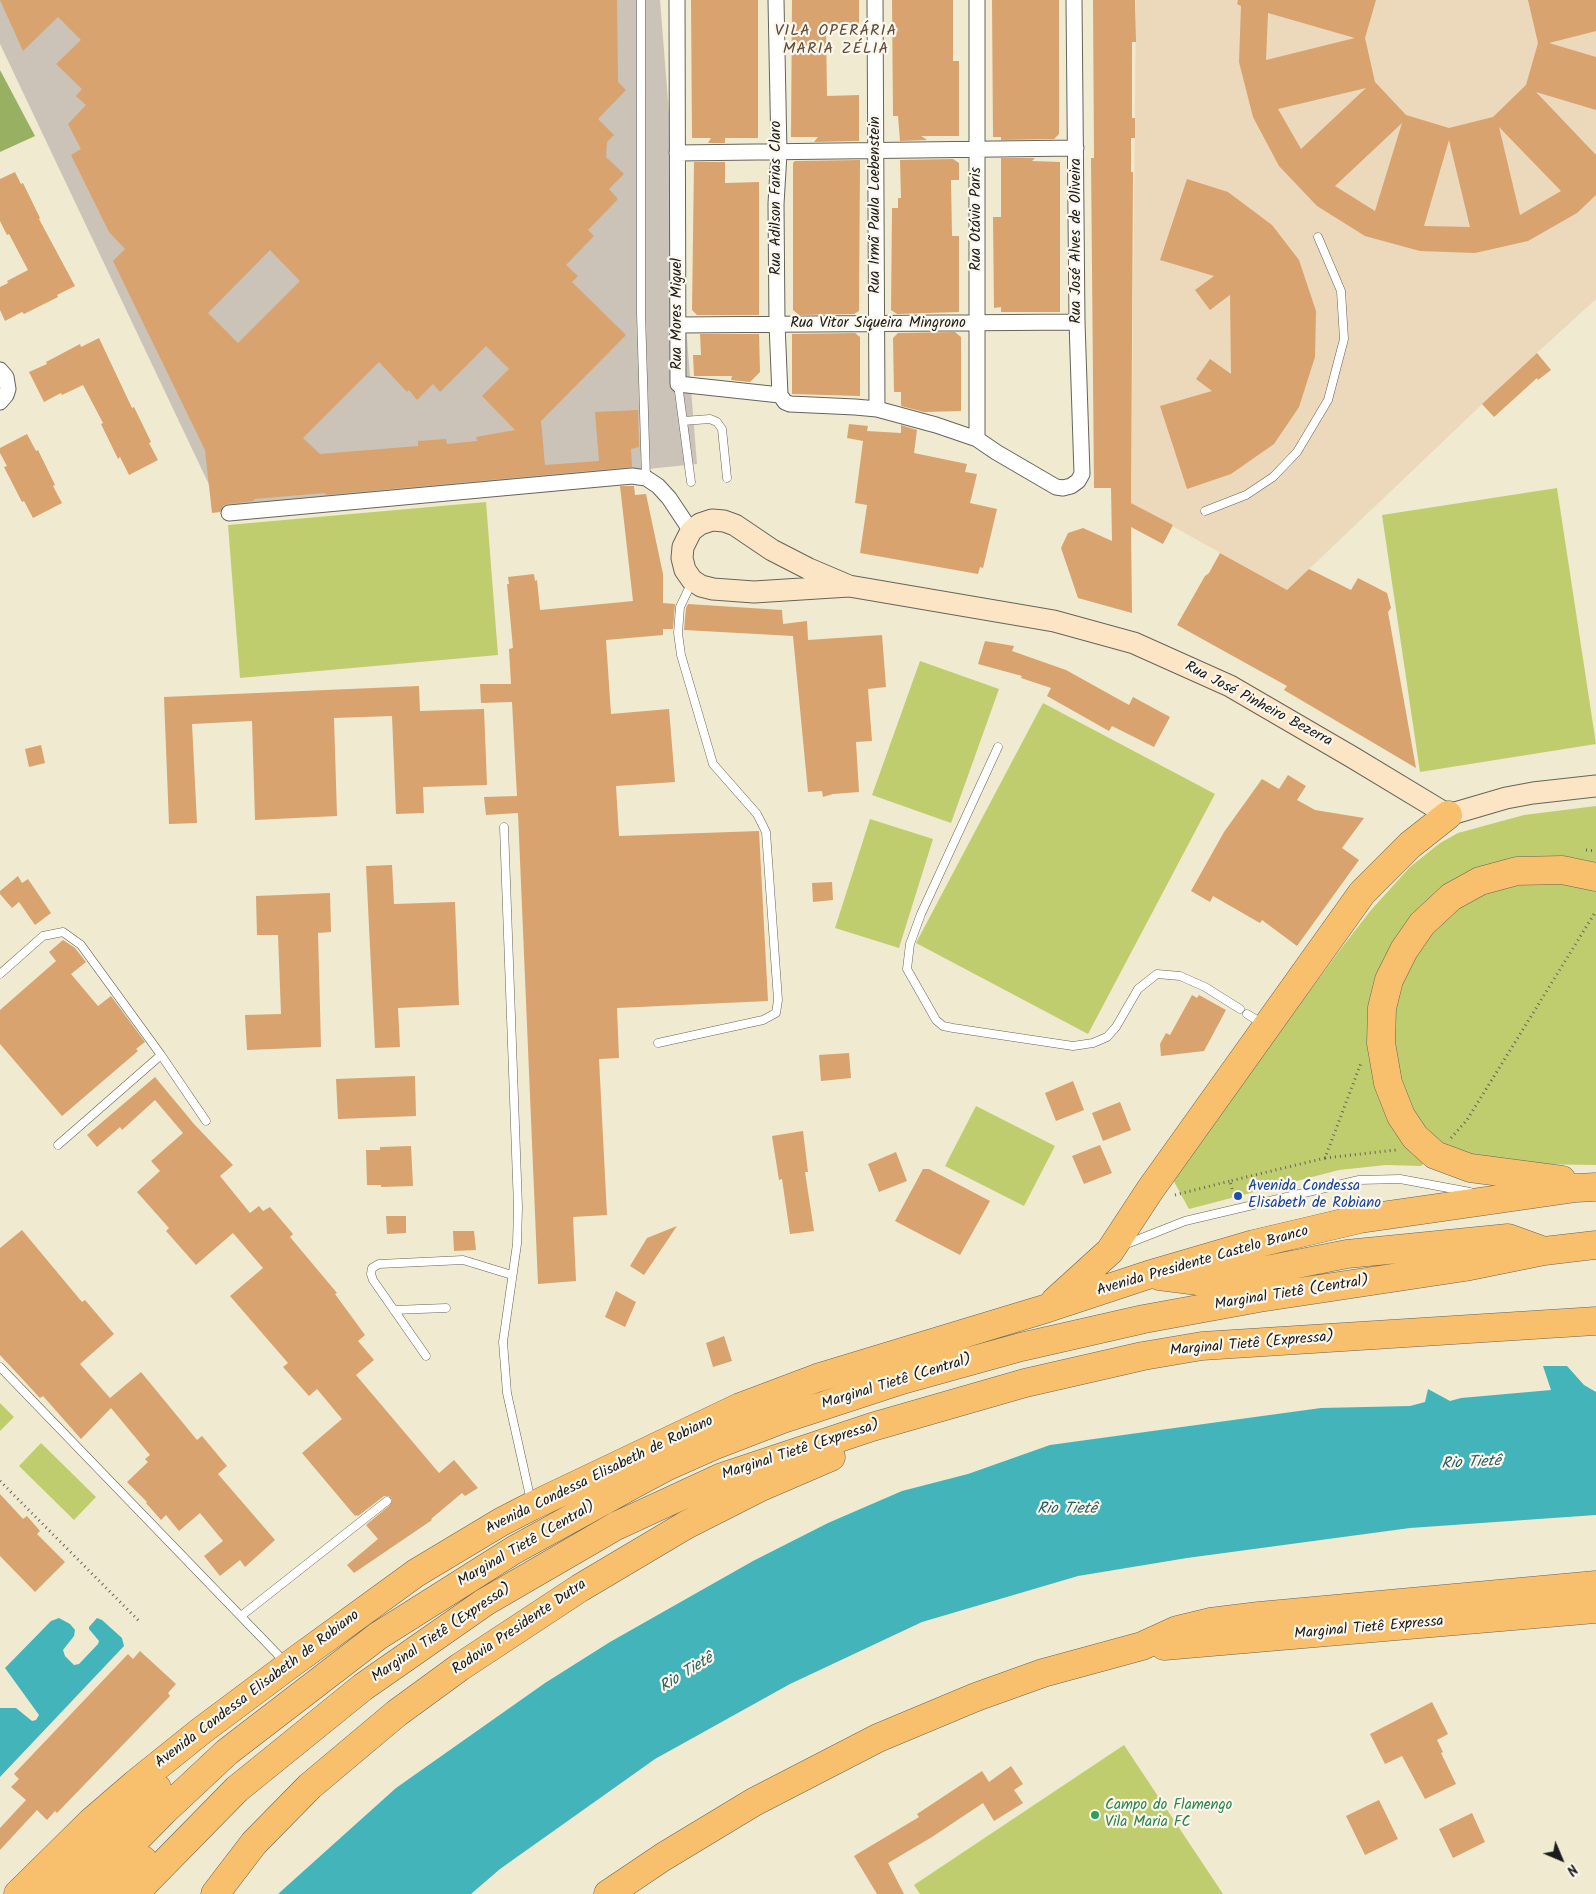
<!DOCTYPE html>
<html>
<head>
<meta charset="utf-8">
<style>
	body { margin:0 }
	#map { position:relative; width:1596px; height:1894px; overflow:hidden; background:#f0ead0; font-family:Kalam,sans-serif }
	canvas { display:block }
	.north { position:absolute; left:1536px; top:1834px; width:50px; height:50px; -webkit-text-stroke:4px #fbf7ec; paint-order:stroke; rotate:135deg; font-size:14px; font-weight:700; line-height:20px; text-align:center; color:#1c1c1c }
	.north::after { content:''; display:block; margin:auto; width:18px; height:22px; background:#1c1c1c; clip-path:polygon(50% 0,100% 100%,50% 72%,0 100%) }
</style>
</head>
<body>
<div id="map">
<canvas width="1596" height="1894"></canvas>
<div class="north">N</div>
</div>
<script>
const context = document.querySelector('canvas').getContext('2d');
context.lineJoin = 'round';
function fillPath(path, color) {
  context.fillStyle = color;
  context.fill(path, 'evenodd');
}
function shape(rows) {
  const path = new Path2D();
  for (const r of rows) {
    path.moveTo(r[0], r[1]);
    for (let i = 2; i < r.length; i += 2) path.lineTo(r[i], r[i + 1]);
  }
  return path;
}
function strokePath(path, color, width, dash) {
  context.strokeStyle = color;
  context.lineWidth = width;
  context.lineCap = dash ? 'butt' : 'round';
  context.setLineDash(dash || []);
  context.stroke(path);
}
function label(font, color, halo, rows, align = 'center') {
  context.font = font + ' Kalam,sans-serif';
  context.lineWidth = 4.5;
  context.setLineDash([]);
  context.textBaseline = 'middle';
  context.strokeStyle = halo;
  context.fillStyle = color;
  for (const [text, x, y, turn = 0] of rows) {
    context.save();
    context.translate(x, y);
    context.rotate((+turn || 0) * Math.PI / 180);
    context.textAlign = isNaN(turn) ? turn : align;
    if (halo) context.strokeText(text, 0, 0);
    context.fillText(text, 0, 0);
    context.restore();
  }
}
fillPath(shape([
	[1136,0,1596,0,1596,299,1516,372,1287,590,1131,503]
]), '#ecd8ba');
fillPath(shape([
	[0,0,660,0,697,464,222,512,0,44]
]), '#cbc3b8');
fillPath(shape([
	[1557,488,1596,744,1420,772,1382,515],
	[486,502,498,655,240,678,228,525],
	[920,661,999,689,951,823,872,795],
	[1043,703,1215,794,1088,1034,916,943],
	[1596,806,1596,1165,1464,1163,1442,1148,1421,1166,1386,1165,1339,1170,1189,1209,1172,1178,1343,946,1371,910,1410,867,1440,843,1458,833,1524,815],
	[870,819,933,839,899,948,835,928],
	[976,1106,1055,1146,1024,1206,945,1166],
	[0,1403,14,1417,0,1431],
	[41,1443,96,1497,74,1520,19,1466],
	[1124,1745,1223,1894,920,1894,914,1885]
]), '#c0cd6f');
fillPath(shape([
	[0,70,35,136,0,152]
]), '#98b062');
fillPath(shape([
	[1543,1366,1567,1366,1584,1385,1596,1392,1596,1515,1410,1528,1187,1558,1078,1576,922,1622,790,1684,655,1759,500,1869,471,1894,278,1894,396,1788,545,1683,610,1642,753,1561,828,1523,902,1491,968,1474,1050,1445,1321,1408,1410,1406,1425,1402,1428,1389,1450,1401,1461,1398,1551,1390],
	[59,1618,70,1624,75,1630,74,1636,63,1650,65,1656,74,1665,79,1664,98,1644,99,1641,89,1629,89,1627,97,1618,102,1620,122,1638,124,1646,0,1777,0,1708,16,1708,32,1721,36,1720,39,1715,5,1668,51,1621]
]), '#44b4bb');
fillPath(shape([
	[0,0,617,0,618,82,626,90,598,119,614,135,607,142,606,157,624,174,609,189,618,199,588,230,594,236,566,265,578,276,572,282,626,335,541,421,545,465,599,461,595,412,638,410,639,447,631,449,632,467,326,495,325,493,254,499,254,501,228,504,223,506,220,512,212,513,205,450,113,261,125,249,109,232,71,155,81,149,68,124,86,105,76,96,82,89,56,64,81,40,58,17,23,51],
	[270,250,300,281,238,343,208,313],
	[486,346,509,369,482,396,515,430,476,437,477,441,447,444,446,439,418,441,418,446,320,454,303,438,379,362,407,392,409,390,417,400,433,384,440,392],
	[691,0,758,0,758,138,725,138,725,143,708,143,711,138,692,138],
	[792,0,859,0,859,26,826,27,827,96,859,95,859,141,814,142,818,137,791,137],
	[892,0,953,0,953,61,959,61,959,136,921,136,927,140,900,141,898,116,893,116],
	[992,0,1059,0,1059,134,1054,139,1001,140,1001,137,993,137],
	[1093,0,1135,0,1136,42,1132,42,1132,118,1135,118,1135,138,1131,138,1131,172,1133,172,1131,503,1173,525,1163,544,1131,527,1132,613,1078,598,1061,548,1068,533,1083,528,1112,541,1111,488,1094,488,1091,158,1094,158],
	[1238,0,1376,0,1365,38,1375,82,1406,115,1449,128,1493,117,1526,85,1538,43,1528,0,1596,0,1596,31,1549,43,1596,57,1596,110,1536,92,1596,155,1596,195,1577,213,1528,241,1475,253,1420,251,1365,236,1317,206,1279,166,1253,117,1239,62,1241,6,1237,4],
	[1268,13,1355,38,1266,60],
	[1366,88,1301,149,1278,109],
	[1402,123,1375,211,1335,186],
	[1499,127,1561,191,1520,215],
	[1449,140,1470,227,1424,226],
	[1001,158,1035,158,1032,161,1060,162,1060,312,1001,312,1001,307,994,308,993,217,1001,217],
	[953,159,959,163,959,180,951,180,952,236,959,236,959,312,897,314,891,310,892,208,898,208,898,198,901,198,900,160],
	[860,160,859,311,854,314,799,315,793,310,793,163,795,161],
	[694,162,725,162,725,183,759,182,759,315,697,315,692,310],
	[15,172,21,184,23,183,40,218,39,219,75,286,57,295,58,297,24,314,22,312,5,321,0,310,0,287,8,283,7,281,28,270,9,234,7,235,0,221,0,179],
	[1187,179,1228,192,1272,225,1299,260,1316,311,1315,357,1299,407,1274,444,1231,474,1187,489,1160,406,1212,391,1196,379,1210,359,1231,374,1230,295,1210,310,1195,290,1214,276,1160,260],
	[955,332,961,337,961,411,924,412,901,406,901,392,894,392,893,338,898,333],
	[855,333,860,337,860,396,792,394,792,334],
	[700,334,759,334,760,372,750,382,731,380,732,376,694,376,693,355,701,355],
	[99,338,132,408,134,407,151,442,149,443,158,460,129,475,120,457,118,459,101,424,103,423,83,385,62,395,61,393,44,402,29,372,47,364,46,362,80,344,81,347],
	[1537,353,1551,370,1538,380,1537,378,1494,417,1482,404],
	[849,424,868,426,867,431,901,433,901,425,917,430,914,453,967,464,965,472,977,474,970,503,997,509,983,568,980,567,978,574,860,553,867,505,855,503,863,441,847,438],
	[27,434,36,451,38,450,55,485,53,486,62,503,33,518,24,501,22,502,4,467,7,466,0,453,0,448],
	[620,486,634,486,635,495,646,494,663,574,663,603,675,604,673,629,663,629,663,635,606,640,611,714,669,709,675,782,616,786,619,836,759,831,768,1001,617,1008,619,1058,599,1059,607,1215,573,1217,576,1281,538,1284,518,813,486,815,484,797,517,796,512,702,481,703,480,684,511,684,509,649,513,648,507,584,509,584,508,577,534,574,535,581,537,580,540,610,633,601],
	[1220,553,1287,590,1309,569,1351,590,1358,578,1387,593,1391,608,1388,612,1416,768,1284,690,1287,686,1177,625,1205,576,1209,573],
	[688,604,782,610,783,624,807,621,808,640,882,635,886,687,868,689,872,741,856,742,859,792,833,794,823,797,822,791,808,792,793,636,684,630,686,608],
	[985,641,1014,646,1012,651,1066,670,1129,705,1133,697,1170,717,1154,747,1112,726,1109,731,1047,696,1051,688,1021,678,1022,676,978,664],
	[419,686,420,711,484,709,487,785,423,787,424,813,396,814,392,716,334,718,337,816,255,820,252,721,192,724,197,823,169,824,164,697],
	[41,745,45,763,29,767,25,749],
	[1288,775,1306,786,1297,800,1315,810,1364,818,1342,848,1359,860,1297,946,1262,920,1260,923,1213,896,1210,902,1191,891,1224,832,1262,779,1279,789],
	[392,865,394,904,455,902,459,1005,398,1008,400,1047,375,1048,366,866],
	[18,876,22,883,28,879,51,913,35,925,19,902,12,908,0,894,0,891],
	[832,882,833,900,813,902,812,883],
	[330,893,331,932,318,933,321,1047,247,1050,245,1015,281,1014,278,935,257,935,256,896],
	[63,940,75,948,86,962,71,974,98,1006,111,996,145,1042,136,1049,138,1051,62,1116,0,1044,0,1010,56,961,49,952],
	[1192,995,1197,998,1199,995,1226,1010,1204,1051,1161,1056,1160,1044,1166,1033,1170,1035],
	[849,1053,851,1078,821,1081,819,1055],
	[415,1076,416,1116,338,1119,336,1079],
	[155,1077,194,1124,233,1165,220,1176,250,1213,259,1206,263,1211,270,1207,293,1234,290,1237,337,1293,335,1294,365,1335,358,1341,374,1360,356,1375,439,1473,454,1460,478,1488,465,1496,462,1493,431,1519,432,1520,354,1573,347,1565,378,1539,366,1525,390,1505,392,1500,389,1496,384,1496,358,1516,357,1515,355,1516,302,1453,342,1419,317,1389,309,1396,283,1367,288,1363,230,1296,263,1268,233,1233,196,1265,166,1231,169,1228,137,1192,160,1171,151,1161,183,1133,155,1100,122,1130,120,1127,97,1147,87,1135],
	[1073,1081,1084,1110,1056,1121,1045,1093],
	[1120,1102,1131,1130,1103,1141,1092,1113],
	[803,1131,808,1172,805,1172,814,1231,790,1234,782,1179,779,1180,772,1136],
	[1100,1145,1112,1173,1084,1184,1072,1156],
	[411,1146,413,1186,381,1187,381,1185,367,1185,366,1150,380,1150,380,1147],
	[896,1152,907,1181,879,1192,868,1164],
	[923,1169,929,1169,990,1201,960,1255,895,1221],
	[386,1216,406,1216,406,1233,387,1234],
	[677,1226,644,1275,630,1266,647,1238],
	[22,1230,82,1302,85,1300,114,1334,80,1364,110,1398,141,1372,197,1440,202,1436,227,1466,218,1474,275,1540,245,1567,240,1560,220,1576,204,1556,223,1541,200,1513,179,1531,166,1515,161,1520,146,1503,147,1502,127,1482,148,1462,145,1459,150,1455,111,1408,81,1439,43,1396,40,1398,0,1355,0,1248],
	[453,1231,474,1231,476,1250,454,1251],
	[616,1291,636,1302,625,1327,605,1317],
	[724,1336,732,1361,713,1367,706,1343],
	[0,1494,23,1519,27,1516,40,1531,37,1534,65,1562,35,1592,0,1556],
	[140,1651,176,1684,168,1693,170,1696,57,1813,55,1811,47,1820,37,1810,0,1850,0,1828,26,1800,11,1787,19,1779,14,1774,128,1654,133,1659],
	[1432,1702,1448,1734,1437,1740,1443,1752,1441,1753,1456,1784,1425,1799,1402,1756,1385,1764,1370,1734],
	[1011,1766,1023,1784,1014,1790,1023,1803,994,1821,983,1803,932,1837,888,1863,904,1894,877,1894,854,1856,919,1817,917,1814,982,1771,989,1782],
	[1379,1800,1398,1839,1365,1855,1346,1816],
	[1472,1813,1485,1842,1453,1858,1439,1829]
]), '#d8a36e');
const lane = shape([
	[641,0,641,313,646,478],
	[678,384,691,482],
	[683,421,710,419,717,422,722,429,727,478],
	[1205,511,1246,495,1273,477,1297,452,1328,400,1344,339,1341,291,1318,237],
	[998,747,921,914,910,944,907,969,936,1020,943,1026,953,1028,1073,1046,1093,1043,1107,1037,1116,1027,1138,989,1157,974,1180,976,1205,987,1240,1009],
	[504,827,518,1207,517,1244,503,1342,507,1393,531,1501],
	[0,974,43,936,63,932,81,945,161,1055,206,1121],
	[1247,1014,1263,1024],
	[658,1043,763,1020,776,1013,778,1000,766,832,757,814,713,764,681,655,678,633,680,607,692,582],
	[58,1145,161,1055],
	[1124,1245,1185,1221,1359,1180,1400,1179,1470,1192],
	[394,1310,446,1308],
	[426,1356,373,1280,371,1274,372,1268,379,1264,463,1260,512,1275],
	[0,1367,285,1662],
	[241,1616,387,1501]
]);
const street = shape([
	[677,0,678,384,780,395,785,402,790,404,855,407,877,409,936,425,977,439,996,452,1056,487,1063,488,1071,486,1078,481,1082,474,1077,322,1074,0],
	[776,0,779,153,776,204,777,324,780,395],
	[875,0,877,409],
	[677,153,1076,148],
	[678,325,1077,322],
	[0,370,6,377,8,389,6,395,0,402],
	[977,439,977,0],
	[229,513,632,476,646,478,658,486,669,498,691,531]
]);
const secondary = shape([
	[849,586,754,592,713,589,701,586,692,580,685,570,682,558,683,547,691,531,700,524,712,520,724,521,735,525,772,550,809,569,849,586,1054,621,1134,643,1230,686,1352,757,1448,815,1506,798,1533,793,1596,786]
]);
const highway = shape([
	[1562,1180,1470,1168,1435,1155,1415,1137,1401,1116,1388,1083,1381,1043,1382,1008,1389,980,1404,950,1422,924,1451,897,1480,881,1517,871,1562,870,1596,877],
	[1159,1276,1206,1282,1347,1254,1508,1238,1544,1251],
	[1055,1301,1110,1251,1150,1190,1362,893,1410,845,1448,815],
	[1164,1646,1596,1609],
	[18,1894,91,1822,135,1784,201,1731,288,1666,416,1573,501,1522,532,1506,740,1407,817,1378,1048,1308,1148,1275,1254,1244,1360,1219,1576,1188,1596,1187],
	[52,1894,157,1788],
	[82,1894,164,1811,227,1752,378,1636,514,1550,634,1484,668,1466,713,1446,783,1419,902,1380,1021,1347,1144,1319,1259,1298,1465,1267,1544,1251,1596,1245],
	[109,1894,143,1860],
	[134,1894,237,1789,363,1687,485,1602,616,1526,722,1477,872,1427,1025,1383,1143,1356,1202,1346,1596,1321],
	[215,1894,254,1843,310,1786,397,1713,460,1667,580,1588,686,1525,759,1488,831,1457],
	[608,1894,663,1857,754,1802,878,1738,976,1697,1043,1673,1142,1646,1177,1630,1210,1622,1259,1616,1596,1585]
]);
strokePath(lane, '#66645b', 9);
strokePath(street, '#66645b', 17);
strokePath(secondary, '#66645b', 23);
strokePath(highway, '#66645b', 29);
strokePath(shape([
	[1586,850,1596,851],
	[1451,1138,1467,1120,1596,911],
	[1325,1158,1396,1150],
	[1232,1189,1230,1181,1325,1158,1361,1063],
	[1175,1195,1230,1181],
	[0,1481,140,1622]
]), '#66645b', 3, [1, 4]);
strokePath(lane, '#fff', 8);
strokePath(street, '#fff', 15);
strokePath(secondary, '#fce5c4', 21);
strokePath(highway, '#f8bf6c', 28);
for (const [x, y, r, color] of [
	[1238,1196,5,"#1a4fb4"],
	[1095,1815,5,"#2e9e5b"]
]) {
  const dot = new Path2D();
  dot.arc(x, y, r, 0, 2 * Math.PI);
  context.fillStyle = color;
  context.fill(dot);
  strokePath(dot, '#fbf7ec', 2);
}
label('15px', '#1c1c1c', '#fbf7ec', [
	["Rua Adilson Farias Claro",777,198,-90],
	["Rua Irmã Paula Loebenstein",876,205,-90],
	["Rua Otávio Paris",977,219,-90],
	["Rua José Alves de Oliveira",1077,241,-90],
	["Rua Mores Miguel",678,314,-90],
	["Rua Vitor Siqueira Mingrono",878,324],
	["Rua José Pinheiro Bezerra",1258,705,28],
	["Avenida Presidente Castelo Branco",1203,1262,-16],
	["Marginal Tietê (Central)",1292,1294,-9],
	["Marginal Tietê (Expressa)",1252,1345,-5],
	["Marginal Tietê (Central)",897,1383,-17],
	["Marginal Tietê (Expressa)",801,1451,-18],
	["Avenida Condessa Elisabeth de Robiano",600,1476,-26],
	["Marginal Tietê (Central)",527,1545,-30],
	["Rodovia Presidente Dutra",520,1628,-34],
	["Marginal Tietê Expressa",1369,1629,-5],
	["Marginal Tietê (Expressa)",442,1634,-34],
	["Avenida Condessa Elisabeth de Robiano",258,1690,-37]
]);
label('15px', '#164399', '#fbf7ec', [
	["Avenida Condessa",1248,1187],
	["Elisabeth de Robiano",1248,1204]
], 'left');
label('15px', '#27864d', '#fbf7ec', [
	["Campo do Flamengo",1105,1806],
	["Vila Maria FC",1105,1823]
], 'left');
context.letterSpacing = '1px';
label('16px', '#5e4b39', '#fbf7ec', [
	["VILA OPERÁRIA",836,32],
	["MARIA ZÉLIA",836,50]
]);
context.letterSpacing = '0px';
label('italic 16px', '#2e6064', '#fbf7ec', [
	["Rio Tietê",1471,1464,-3],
	["Rio Tietê",1067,1510],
	["Rio Tietê",687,1674,-32]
]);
</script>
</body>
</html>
